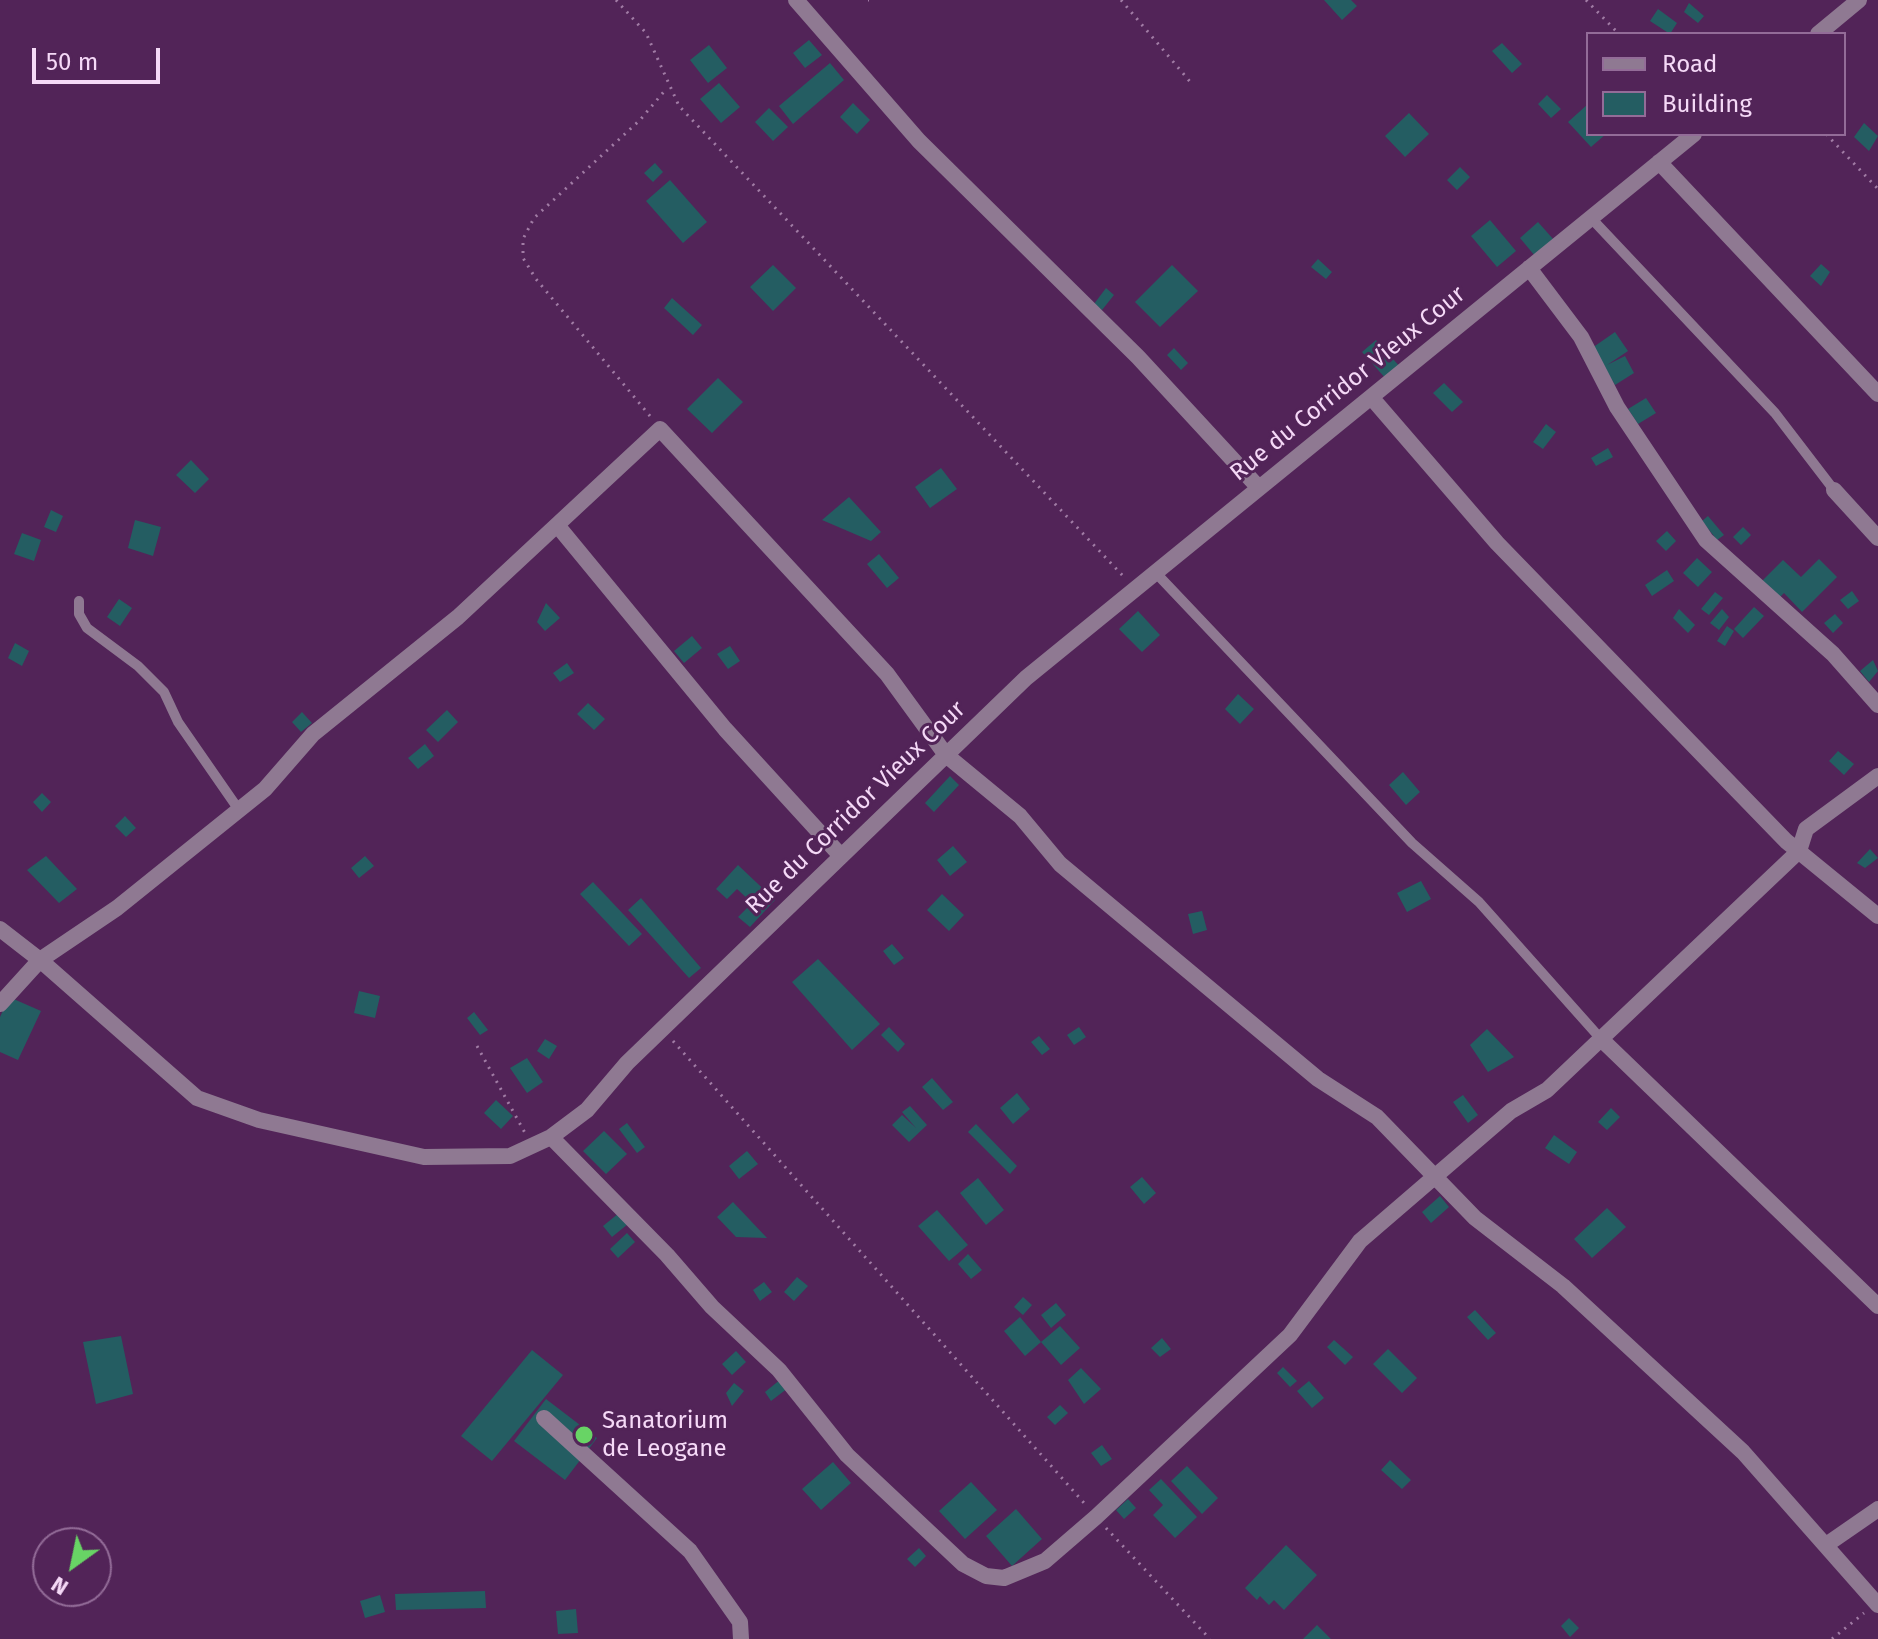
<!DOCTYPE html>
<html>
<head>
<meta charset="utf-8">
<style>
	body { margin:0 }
	#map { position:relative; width:1878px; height:1639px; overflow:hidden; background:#522458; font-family:"Fira Sans",sans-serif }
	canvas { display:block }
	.legend { position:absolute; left:1586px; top:32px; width:260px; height:104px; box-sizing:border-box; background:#522458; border:2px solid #936c98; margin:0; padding:10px 14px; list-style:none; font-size:24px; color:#f5d9f7 }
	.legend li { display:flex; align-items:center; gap:16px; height:40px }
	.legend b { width:40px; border:2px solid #936c98 }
	.north { position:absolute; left:32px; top:1527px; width:80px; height:80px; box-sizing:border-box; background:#522458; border:2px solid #936c98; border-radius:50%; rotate:213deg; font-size:22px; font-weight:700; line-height:32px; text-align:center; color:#f5d9f7 }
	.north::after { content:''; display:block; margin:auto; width:28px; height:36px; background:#68d465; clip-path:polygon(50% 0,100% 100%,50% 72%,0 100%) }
	.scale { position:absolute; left:32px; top:48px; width:128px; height:36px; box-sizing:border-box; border:4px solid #f5d9f7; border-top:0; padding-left:10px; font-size:24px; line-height:28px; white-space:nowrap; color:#f5d9f7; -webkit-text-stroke:6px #522458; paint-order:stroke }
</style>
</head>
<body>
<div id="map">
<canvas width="1878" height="1639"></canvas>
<ul class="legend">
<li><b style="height:10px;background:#8f7992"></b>Road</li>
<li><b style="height:22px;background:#245d62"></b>Building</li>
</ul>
<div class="north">N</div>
<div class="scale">50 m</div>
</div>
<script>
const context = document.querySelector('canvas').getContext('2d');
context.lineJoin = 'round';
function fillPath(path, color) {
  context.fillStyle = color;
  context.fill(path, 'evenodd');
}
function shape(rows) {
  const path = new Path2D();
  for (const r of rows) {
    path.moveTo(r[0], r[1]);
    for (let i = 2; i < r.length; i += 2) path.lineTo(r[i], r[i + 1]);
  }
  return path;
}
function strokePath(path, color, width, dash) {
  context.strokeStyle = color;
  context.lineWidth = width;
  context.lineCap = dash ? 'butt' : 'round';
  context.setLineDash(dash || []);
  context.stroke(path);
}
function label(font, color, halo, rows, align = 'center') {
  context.font = font + ' "Fira Sans",sans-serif';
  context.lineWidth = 6;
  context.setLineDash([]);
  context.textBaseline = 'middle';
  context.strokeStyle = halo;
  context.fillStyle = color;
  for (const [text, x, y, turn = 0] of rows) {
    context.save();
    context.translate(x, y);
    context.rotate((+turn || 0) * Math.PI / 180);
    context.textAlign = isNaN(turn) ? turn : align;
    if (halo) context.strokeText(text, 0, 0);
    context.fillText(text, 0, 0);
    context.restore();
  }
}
fillPath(shape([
	[1324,0,1351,0,1357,6,1342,20],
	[1689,3,1704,16,1698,23,1684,12],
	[1658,9,1677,23,1670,34,1650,21],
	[809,40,822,55,805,68,793,53],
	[1502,43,1522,64,1512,73,1492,51],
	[709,45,727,68,708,83,690,60],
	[830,63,844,80,793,124,779,106],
	[719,83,740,107,721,123,700,99],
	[1547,95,1561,109,1551,118,1538,104],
	[853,103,870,120,857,134,840,117],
	[1588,104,1588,134,1606,134,1591,147,1568,122],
	[769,108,788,127,773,141,755,122],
	[1409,113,1429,134,1405,157,1385,136],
	[1864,123,1878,136,1869,151,1854,137],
	[655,163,663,172,653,182,644,173],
	[1460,167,1470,177,1457,190,1447,180],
	[670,180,707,222,683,243,646,201],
	[1490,220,1516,251,1497,267,1471,236],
	[1538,222,1554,240,1535,256,1520,238],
	[1318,259,1332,272,1326,279,1311,267],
	[1821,264,1830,272,1821,286,1810,276],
	[773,265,796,288,773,311,750,287],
	[1172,265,1198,291,1160,327,1135,302],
	[1106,288,1114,295,1102,310,1094,304],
	[672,298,702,325,693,335,664,308],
	[1615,332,1628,351,1607,365,1625,356,1634,373,1615,385,1592,348],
	[1376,340,1401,368,1387,380,1362,352],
	[1174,348,1188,363,1181,370,1167,355],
	[718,378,743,402,712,433,687,409],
	[1444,383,1463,402,1452,412,1433,393],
	[1646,398,1656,413,1638,424,1628,409],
	[1546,424,1556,432,1543,449,1533,442],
	[1608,448,1613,457,1596,466,1591,458],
	[191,460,209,479,195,493,176,475],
	[941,468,957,489,930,508,915,487],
	[849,497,881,532,871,541,822,520],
	[51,510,63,516,56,532,44,527],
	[1708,516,1724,535,1717,540,1702,521],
	[135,520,161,527,153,556,128,548],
	[1743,527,1751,535,1741,545,1733,537],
	[1667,531,1676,541,1666,551,1656,541],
	[22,533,41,540,34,561,14,554],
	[879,554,899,578,887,588,867,564],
	[1697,558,1712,572,1698,587,1683,573],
	[1819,559,1837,577,1802,612,1784,593,1777,600,1760,583,1783,560,1801,577],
	[1667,570,1674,581,1652,596,1645,585],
	[1852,591,1859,601,1848,609,1840,600],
	[1715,592,1723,598,1709,615,1701,609],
	[119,599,132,608,120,626,107,617],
	[546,603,560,618,545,631,537,622],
	[1754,607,1764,616,1743,638,1734,629],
	[1679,609,1695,625,1688,633,1673,618],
	[1722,609,1729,617,1719,630,1710,623],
	[1138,611,1160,635,1142,652,1119,629],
	[1835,614,1843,623,1833,633,1824,623],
	[1727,626,1734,631,1725,646,1717,641],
	[692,636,702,648,684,663,674,651],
	[15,643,29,651,22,666,8,658],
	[730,646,740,661,728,669,717,654],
	[1873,660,1878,671,1869,682,1860,671],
	[567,663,574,673,560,682,553,673],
	[1238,694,1254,709,1240,724,1225,709],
	[588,703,605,719,594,730,577,714],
	[447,710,458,722,438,742,426,730],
	[302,712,312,723,301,732,292,722],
	[425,744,434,756,418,769,408,758],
	[1838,751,1854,764,1844,775,1829,761],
	[1403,772,1420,792,1406,805,1389,785],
	[950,776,959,785,934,812,925,803],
	[42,793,51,802,42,812,33,802],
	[125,816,136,828,126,837,115,826],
	[953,846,967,862,950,876,937,860],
	[1870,849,1878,858,1865,868,1857,863],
	[46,856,77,889,59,903,27,870],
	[365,856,374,866,359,878,351,868],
	[738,865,775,900,750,927,738,917,752,903,737,889,727,899,716,889],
	[1421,881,1431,899,1407,912,1397,893],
	[593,882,642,934,629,946,580,894],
	[942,894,964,915,949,931,927,910],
	[641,898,701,968,689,978,628,910],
	[1202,911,1207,930,1193,934,1188,914],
	[892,944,904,958,894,965,883,951],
	[818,959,880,1024,852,1050,792,982],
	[359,991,380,996,375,1018,354,1013],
	[9,997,41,1011,18,1060,0,1052,0,1017],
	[474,1012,488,1030,480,1035,467,1018],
	[889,1027,905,1044,898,1052,881,1035],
	[1079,1027,1086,1037,1074,1045,1067,1035],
	[1487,1029,1514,1057,1488,1072,1470,1045],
	[1039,1036,1050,1049,1042,1055,1031,1042],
	[545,1039,557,1046,549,1059,537,1051],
	[527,1058,543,1082,527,1093,510,1068],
	[932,1078,953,1102,943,1110,922,1087],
	[1017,1093,1030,1109,1013,1124,1000,1108],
	[1463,1095,1478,1115,1468,1123,1453,1102],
	[496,1100,513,1116,501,1129,484,1113],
	[910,1106,927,1125,909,1142,892,1125,902,1115,916,1128,902,1112],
	[1611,1108,1620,1117,1607,1130,1598,1122],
	[627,1123,645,1147,637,1153,619,1129],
	[976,1124,1017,1166,1010,1174,968,1132],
	[604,1131,627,1154,606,1174,583,1151],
	[1554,1135,1577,1152,1569,1164,1545,1148],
	[747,1151,758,1164,739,1179,729,1166],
	[1142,1177,1156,1193,1144,1204,1130,1187],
	[978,1178,1004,1210,986,1225,960,1193],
	[1440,1196,1449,1207,1431,1223,1422,1212],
	[733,1202,767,1238,736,1237,717,1217],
	[1607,1208,1626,1227,1592,1258,1574,1239],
	[937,1210,968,1245,949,1261,918,1226],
	[619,1213,628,1224,612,1237,603,1226],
	[627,1233,635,1242,618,1258,610,1249],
	[968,1254,982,1270,971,1279,958,1264],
	[797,1277,808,1286,794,1301,784,1292],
	[764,1282,772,1292,760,1301,753,1290],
	[1023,1297,1032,1305,1023,1315,1014,1307],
	[1056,1303,1066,1315,1051,1328,1041,1315],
	[1475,1310,1496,1333,1488,1340,1467,1317],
	[1020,1317,1041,1342,1025,1356,1004,1331],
	[1060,1326,1080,1348,1061,1365,1041,1342],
	[121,1336,133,1394,96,1404,83,1342],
	[1162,1338,1171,1349,1160,1357,1151,1348],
	[1334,1340,1353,1357,1345,1365,1327,1347],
	[1388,1349,1417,1378,1402,1393,1373,1364],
	[532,1350,563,1375,492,1461,461,1436],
	[736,1351,746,1362,732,1375,722,1364],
	[1283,1367,1297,1381,1290,1387,1277,1373],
	[1081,1368,1101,1389,1084,1404,1068,1380],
	[781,1379,788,1388,771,1401,765,1392],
	[1309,1381,1324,1398,1312,1408,1297,1391],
	[734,1383,744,1391,732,1406,726,1393],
	[546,1399,597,1438,565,1480,514,1441],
	[1060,1405,1068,1413,1055,1425,1047,1417],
	[1102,1445,1112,1459,1101,1466,1091,1453],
	[1390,1460,1411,1480,1402,1489,1381,1470],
	[833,1462,851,1483,821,1510,802,1489],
	[1187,1466,1218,1498,1202,1514,1171,1481],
	[1161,1479,1197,1517,1175,1538,1153,1515,1163,1505,1149,1490],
	[971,1482,997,1510,965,1539,939,1511],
	[1128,1499,1136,1508,1124,1519,1116,1510],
	[1016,1509,1042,1539,1012,1566,986,1536],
	[1286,1545,1317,1575,1284,1610,1274,1600,1269,1605,1260,1596,1257,1600,1245,1588],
	[919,1548,926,1556,915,1567,907,1559],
	[485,1591,486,1608,396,1610,395,1594],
	[380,1595,385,1612,365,1618,360,1601],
	[576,1609,578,1633,558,1634,556,1611],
	[1569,1618,1579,1628,1570,1637,1561,1626],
	[1317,1625,1331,1639,1303,1639]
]), '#245d62');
strokePath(shape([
	[616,0,646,33,679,106,1124,577],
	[868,0,869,0],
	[1121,0,1192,84],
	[1586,0,1619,34],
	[1826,134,1878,189],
	[650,416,536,279,523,258,523,239,534,218,640,120,667,88],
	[673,1041,1085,1504],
	[477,1046,525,1133],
	[1106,1528,1210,1639],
	[1832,1639,1864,1613]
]), '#a17ca5', 3, [2, 6]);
strokePath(shape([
	[1591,218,1775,413,1834,490],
	[1155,572,1412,843,1479,902,1601,1039],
	[79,601,79,614,87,628,138,666,164,692,178,722,239,810]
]), '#8f7992', 10);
strokePath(shape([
	[796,0,919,141,1138,357,1259,488],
	[1818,34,1859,0],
	[1659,162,1878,394],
	[1529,268,1581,337,1617,407,1706,540,1833,654,1878,705],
	[1371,397,1497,543,1786,841,1878,916],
	[1834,490,1878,538],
	[557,525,725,729,841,856],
	[0,929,40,960,197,1098,259,1120,424,1157,510,1156,551,1137,587,1110,627,1063,1026,678,1694,134],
	[0,1004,40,960,117,908,265,789,313,734,458,617,660,429,887,674,946,755,1020,816,1060,864,1318,1079,1377,1117,1475,1218,1563,1286,1743,1452,1878,1605],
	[1601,1039,1878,1306],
	[551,1137,667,1255,712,1307,779,1370,847,1455,963,1564,986,1576,1004,1578,1045,1561,1096,1517,1290,1335,1360,1241,1511,1111,1547,1090,1799,851,1806,829,1878,776],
	[544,1418,690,1551,740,1622,741,1639],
	[1826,1545,1878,1509]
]), '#8f7992', 16);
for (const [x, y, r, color] of [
	[584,1435,10,"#68d465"]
]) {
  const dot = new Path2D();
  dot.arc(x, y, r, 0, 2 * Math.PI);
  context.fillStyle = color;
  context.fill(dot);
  strokePath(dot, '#522458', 3);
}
label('24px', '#f5d9f7', '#522458', [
	["Rue du Corridor Vieux Cour",1348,384,-39],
	["Rue du Corridor Vieux Cour",856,808,-44]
]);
label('24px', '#f5d9f7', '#522458', [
	["Sanatorium",602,1421],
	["de Leogane",602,1449]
], 'left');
</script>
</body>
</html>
